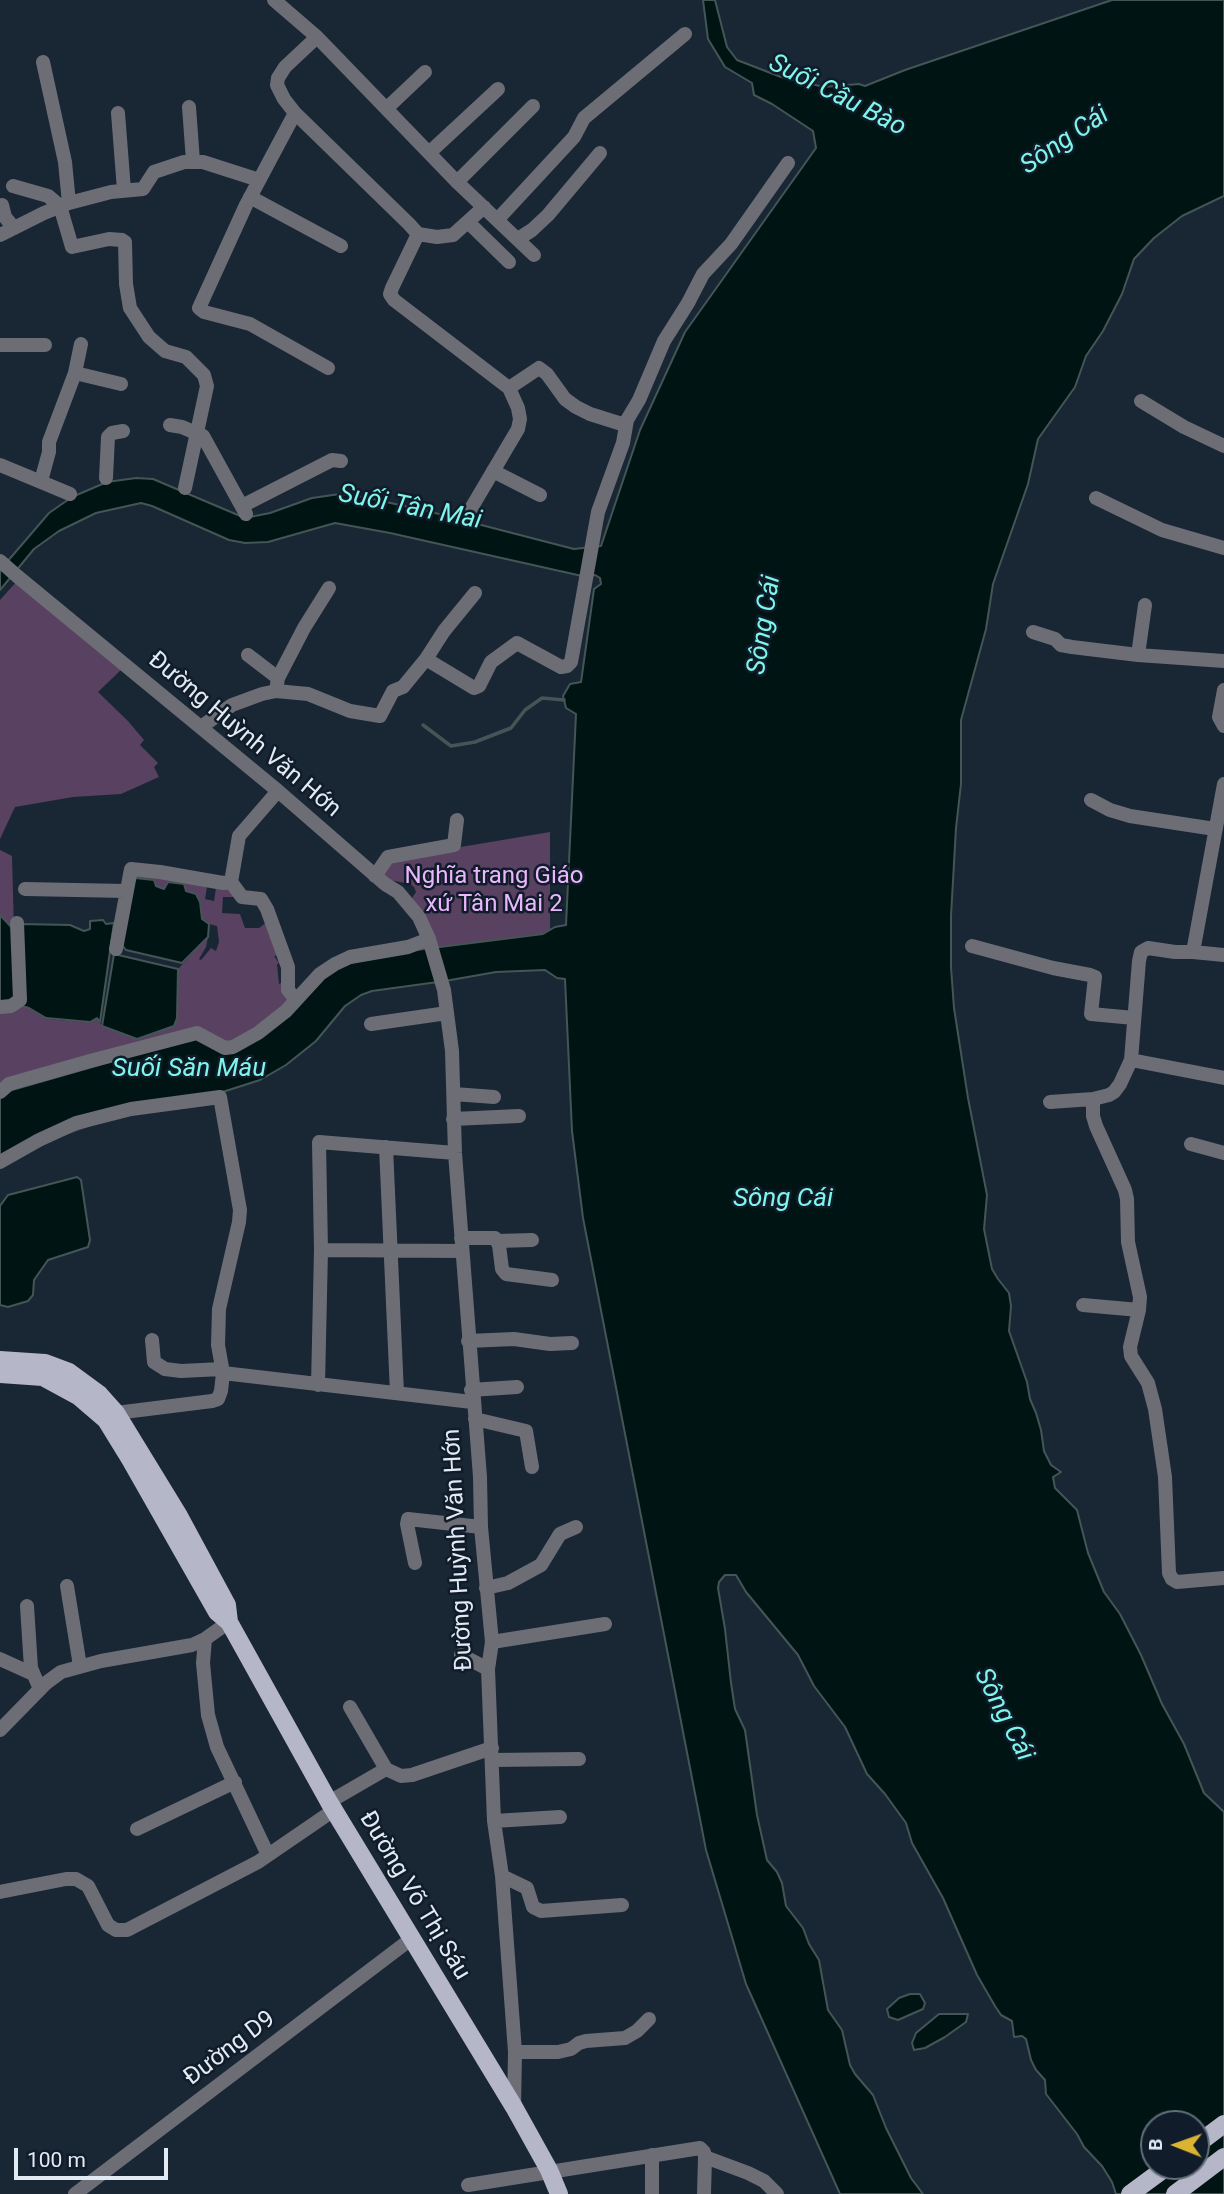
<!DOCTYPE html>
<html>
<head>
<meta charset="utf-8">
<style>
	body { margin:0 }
	#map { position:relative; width:1224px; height:2194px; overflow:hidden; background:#192634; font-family:Roboto,sans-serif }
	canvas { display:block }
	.north { position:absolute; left:1140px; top:2110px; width:70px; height:70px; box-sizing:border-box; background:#101c29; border:2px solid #646f7a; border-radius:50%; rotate:271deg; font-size:19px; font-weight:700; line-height:28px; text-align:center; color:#e2ebf4 }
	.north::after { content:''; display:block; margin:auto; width:24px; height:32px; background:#dab333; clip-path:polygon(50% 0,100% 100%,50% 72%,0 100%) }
	.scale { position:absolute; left:14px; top:2148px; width:154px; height:32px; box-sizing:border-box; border:4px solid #e2ebf4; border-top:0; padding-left:9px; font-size:21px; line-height:24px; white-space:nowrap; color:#e2ebf4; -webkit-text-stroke:5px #101c29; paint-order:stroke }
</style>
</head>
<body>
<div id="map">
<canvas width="1224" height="2194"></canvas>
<div class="north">B</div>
<div class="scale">100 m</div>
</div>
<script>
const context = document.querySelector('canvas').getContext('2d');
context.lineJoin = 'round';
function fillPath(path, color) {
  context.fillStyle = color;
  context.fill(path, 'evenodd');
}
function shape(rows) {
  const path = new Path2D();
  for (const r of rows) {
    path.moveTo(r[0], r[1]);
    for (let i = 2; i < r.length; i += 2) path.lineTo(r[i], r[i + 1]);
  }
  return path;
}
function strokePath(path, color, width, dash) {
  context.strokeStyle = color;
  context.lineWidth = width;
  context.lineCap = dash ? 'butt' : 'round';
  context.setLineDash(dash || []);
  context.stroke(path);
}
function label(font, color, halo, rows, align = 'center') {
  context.font = font + ' Roboto,sans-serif';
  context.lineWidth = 5;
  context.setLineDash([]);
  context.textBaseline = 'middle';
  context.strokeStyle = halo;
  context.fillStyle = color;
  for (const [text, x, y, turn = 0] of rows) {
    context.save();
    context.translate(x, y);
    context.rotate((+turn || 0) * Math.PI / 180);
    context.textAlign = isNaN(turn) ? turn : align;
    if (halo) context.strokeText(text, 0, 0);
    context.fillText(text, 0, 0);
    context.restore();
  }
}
fillPath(shape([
	[17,581,123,668,98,692,128,721,144,740,140,745,158,763,154,767,159,777,121,794,73,797,15,807,0,839,0,600],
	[550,832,550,931,541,934,438,947,412,898,416,892,414,887,410,884,390,880,381,872,389,859],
	[0,850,12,856,14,930,0,915],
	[137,872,207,887,205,899,214,901,216,888,229,888,238,897,223,897,222,913,240,914,245,928,259,928,267,922,280,955,274,956,279,963,277,964,279,984,285,981,293,1001,233,1043,0,1086,0,1011,19,1005,29,1008,46,1018,56,1020,90,1022,97,1018,102,1026,137,1039,174,1026,177,1018,178,969,208,937,206,947,199,959,201,960,211,948,216,951,219,942,217,926,209,924,202,919,200,902,196,894,186,891,164,889,136,878]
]), '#584161');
const water = shape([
	[703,0,715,0,727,47,737,60,781,77,824,87,859,84,865,86,905,70,1112,0,1224,0,1224,196,1182,216,1154,238,1134,259,1122,294,1103,331,1086,356,1075,387,1038,439,1028,484,993,584,986,629,961,720,961,784,956,828,951,916,951,967,954,1008,968,1098,987,1195,984,1229,992,1269,998,1279,1009,1293,1011,1306,1009,1331,1027,1382,1030,1399,1036,1413,1041,1430,1044,1451,1051,1465,1061,1472,1053,1477,1055,1488,1077,1510,1088,1553,1104,1592,1120,1614,1141,1655,1162,1704,1184,1744,1204,1793,1224,1812,1224,2194,1116,2194,1112,2182,1102,2166,1084,2147,1077,2134,1046,2094,1045,2080,1036,2070,1031,2060,1026,2039,1022,2036,1014,2037,1012,2021,1001,2015,995,2006,977,1975,943,1898,912,1843,906,1823,885,1794,867,1774,845,1727,814,1686,798,1655,746,1592,736,1575,725,1575,719,1582,718,1588,725,1629,731,1683,735,1709,745,1730,757,1815,767,1860,777,1872,782,1883,786,1906,803,1928,809,1944,819,1960,828,2010,842,2030,850,2065,855,2074,873,2095,886,2128,911,2178,923,2194,840,2194,746,1984,706,1850,583,1218,572,1131,565,979,557,978,545,970,496,972,445,981,372,991,361,995,345,1006,316,1041,286,1065,260,1080,210,1096,159,1101,0,1157,0,1099,5,1092,197,1037,225,1052,324,974,340,965,408,951,543,934,555,927,566,925,576,714,566,708,563,696,570,684,581,682,594,589,601,584,600,578,595,575,582,576,390,533,335,523,268,542,245,543,229,540,152,506,141,503,96,513,59,531,34,549,0,590,0,570,49,513,72,497,107,482,136,478,153,479,245,518,270,513,312,498,340,494,364,497,435,513,574,549,601,546,640,430,685,332,816,148,813,131,772,104,754,95,752,83,725,67,708,39,703,0],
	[1154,2124,1196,2124,1196,2166,1154,2166,1154,2124],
	[135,878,154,880,156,886,164,889,168,882,184,884,186,891,196,894,200,902,202,919,209,924,208,937,182,963,126,950,122,945,135,878],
	[0,915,14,930,17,998,0,1004,0,915],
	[103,920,106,924,114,923,100,1022,97,1018,90,1022,46,1018,29,1008,19,1005,21,924,70,925,84,931,90,929,90,921,103,920],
	[114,954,178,969,177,1018,174,1026,137,1039,102,1026,114,954],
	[77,1177,81,1180,90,1240,88,1247,48,1260,34,1280,33,1295,28,1301,8,1307,0,1305,0,1206,8,1195,12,1194,77,1177],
	[910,1994,920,1994,925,2003,923,2009,898,2020,889,2017,887,2009,899,1998,910,1994],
	[939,2014,968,2014,966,2022,945,2037,925,2048,914,2050,912,2043,916,2033,939,2014]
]);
fillPath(water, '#001513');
strokePath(water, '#445556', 2);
strokePath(shape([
	[423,725,451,746,475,742,511,728,525,710,542,698,564,700]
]), '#445556', 3.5);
strokePath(shape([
	[274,0,317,37,457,182,534,255],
	[317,37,285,67,278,78,277,85,284,99,295,113,409,224,418,234,392,288,390,294,394,300,509,388,518,408,520,419,518,429,466,517],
	[43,62,65,162,69,203],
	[189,107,193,161],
	[387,108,425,72],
	[118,113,124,190],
	[295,113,246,205,199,308,204,312,250,324,328,368],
	[429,153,498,89],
	[457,182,533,106],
	[13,186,48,196,60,206,72,247,109,239,122,240,125,242,126,284,130,308,149,337,165,351,186,357,204,375,207,386,185,488],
	[250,197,341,246],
	[2,205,5,217,14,228],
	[498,219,574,137,584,118,685,34],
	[468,222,509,262],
	[418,234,437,237,453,235,484,207],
	[0,235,44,213,69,203,111,192,143,189,154,172,184,162,203,162,259,180],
	[518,239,532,230,548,215,600,153],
	[0,345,45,345],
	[75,373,121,384],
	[509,388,539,368,547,374,565,399,576,407,590,414,625,425],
	[1141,401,1184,427,1224,446],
	[170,425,182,427,203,436,246,514],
	[0,465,70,494],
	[493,471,540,495],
	[106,478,108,437,112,433,123,431],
	[41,481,49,452,49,442,75,373,81,344],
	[1096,498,1162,530,1224,548],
	[242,506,332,460,341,461],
	[0,561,17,576,278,791,385,884,398,892,419,917,429,939,444,990,452,1051,455,1153,480,1477,481,1527,492,1642,488,1669,494,1821,502,1876,515,2052,514,2107],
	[1033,632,1055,639,1061,645,1072,647,1138,655,1224,661],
	[248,655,278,678],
	[1138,655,1145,605],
	[426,659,474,688,479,686,491,662,517,643,561,667,567,666,571,662,598,512,623,443,627,420,639,400,664,341,688,303,703,274,731,244,788,163],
	[1224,690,1219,717,1224,726],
	[276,691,278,678,304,628,329,588],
	[201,727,232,705,262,694,276,691,308,694,350,711,380,716,393,691,403,687,426,659,444,631,475,593],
	[1091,800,1110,810,1130,816,1215,829],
	[375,876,388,857,454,845,457,820],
	[231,882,242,897,261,899,267,909,288,967,288,990,296,1000],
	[25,889,126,891],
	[972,946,1053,968,1090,975,1095,977,1091,1014,1134,1018],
	[116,949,131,869,160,872,223,883,231,882,239,836,278,791],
	[1193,952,1224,955],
	[0,1007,11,1006,20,1000,17,923],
	[371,1024,447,1013],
	[1131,1060,1139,961,1141,952,1148,948,1175,952,1193,952,1224,784],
	[0,1092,9,1084,90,1061,197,1033,225,1048,233,1047,258,1033,286,1011,320,974,335,964,350,957,408,947,429,939],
	[454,1094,494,1097],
	[1093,1099,1093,1116,1096,1126,1125,1190,1127,1199,1128,1242,1140,1297,1139,1310,1130,1347,1131,1356,1148,1383,1155,1409,1165,1477,1169,1573,1172,1579,1177,1582,1224,1578],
	[1050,1102,1093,1099,1109,1095,1114,1092,1120,1084,1131,1060,1224,1078],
	[453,1119,519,1116],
	[1191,1144,1224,1153],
	[386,1147,397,1393],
	[0,1162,39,1140,76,1123,131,1109,220,1097,240,1210,239,1222,219,1309,218,1345,223,1373,221,1391,218,1399,212,1401,116,1413],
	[461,1238,495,1238,499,1245,502,1269,506,1274,552,1280],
	[497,1241,532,1240],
	[321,1250,462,1251],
	[1083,1305,1139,1310],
	[152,1340,154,1362,165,1369,181,1371,222,1369],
	[468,1341,514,1339,550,1344,572,1343],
	[223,1373,472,1402],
	[318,1385,321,1250,319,1142,455,1153],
	[471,1390,517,1387],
	[475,1419,526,1431,532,1467],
	[415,1563,407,1524,408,1519,481,1527],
	[67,1586,80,1666],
	[486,1588,508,1583,541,1565,560,1534,576,1527],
	[27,1606,31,1668,40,1689],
	[205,1639,203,1663,208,1715,217,1747,268,1855],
	[492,1642,605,1624],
	[461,1655,488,1669],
	[0,1659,33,1674],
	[350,1707,386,1769],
	[0,1730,46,1683,61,1672,101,1661,192,1645,205,1639,229,1622],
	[492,1760,579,1759],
	[329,1802,386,1769,401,1776,412,1775,492,1748],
	[494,1821,560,1817],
	[137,1829,235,1782],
	[502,1876,527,1888,533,1907,541,1911,622,1905],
	[0,1892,66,1879,76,1879,88,1886,108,1925,116,1930,127,1930,258,1862,334,1810],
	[515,2052,558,2052,571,2049,579,2043,586,2041,625,2038,637,2031,649,2019],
	[705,2157,748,2173,764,2181,777,2194],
	[468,2185,700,2148,704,2152,705,2157,704,2194],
	[75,2194,411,1939],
	[652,2194,652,2155]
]), '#6d6d76', 14);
strokePath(shape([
	[0,1360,45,1363,69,1372,99,1394,116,1413,179,1516,227,1605,229,1622,329,1802,514,2107,549,2170,559,2194],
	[0,1374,43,1377,78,1396,106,1420,130,1459,217,1612,229,1622],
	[1196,2145,1224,2124],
	[1130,2194,1168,2166],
	[1175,2194,1224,2157]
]), '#b6b6c9', 18);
label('24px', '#e2ebf4', '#101c29', [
	["Đường Huỳnh Văn Hớn",244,735,40],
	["Đường Huỳnh Văn Hớn",459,1550,-93],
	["Đường Võ Thị Sáu",414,1896,59],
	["Đường D9",230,2049,-37]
]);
label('24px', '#eab7fe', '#101c29', [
	["Nghĩa trang Giáo",494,877],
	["xứ Tân Mai 2",494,905]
]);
label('italic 26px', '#7ff6eb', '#101c29', [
	["Suối Cầu Bào",837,96,27],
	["Sông Cái",1065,141,-34],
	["Suối Tân Mai",410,508,11],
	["Sông Cái",765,625,-81],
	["Suối Săn Máu",189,1069],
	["Sông Cái",783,1199],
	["Sông Cái",1003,1715,63]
]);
</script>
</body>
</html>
